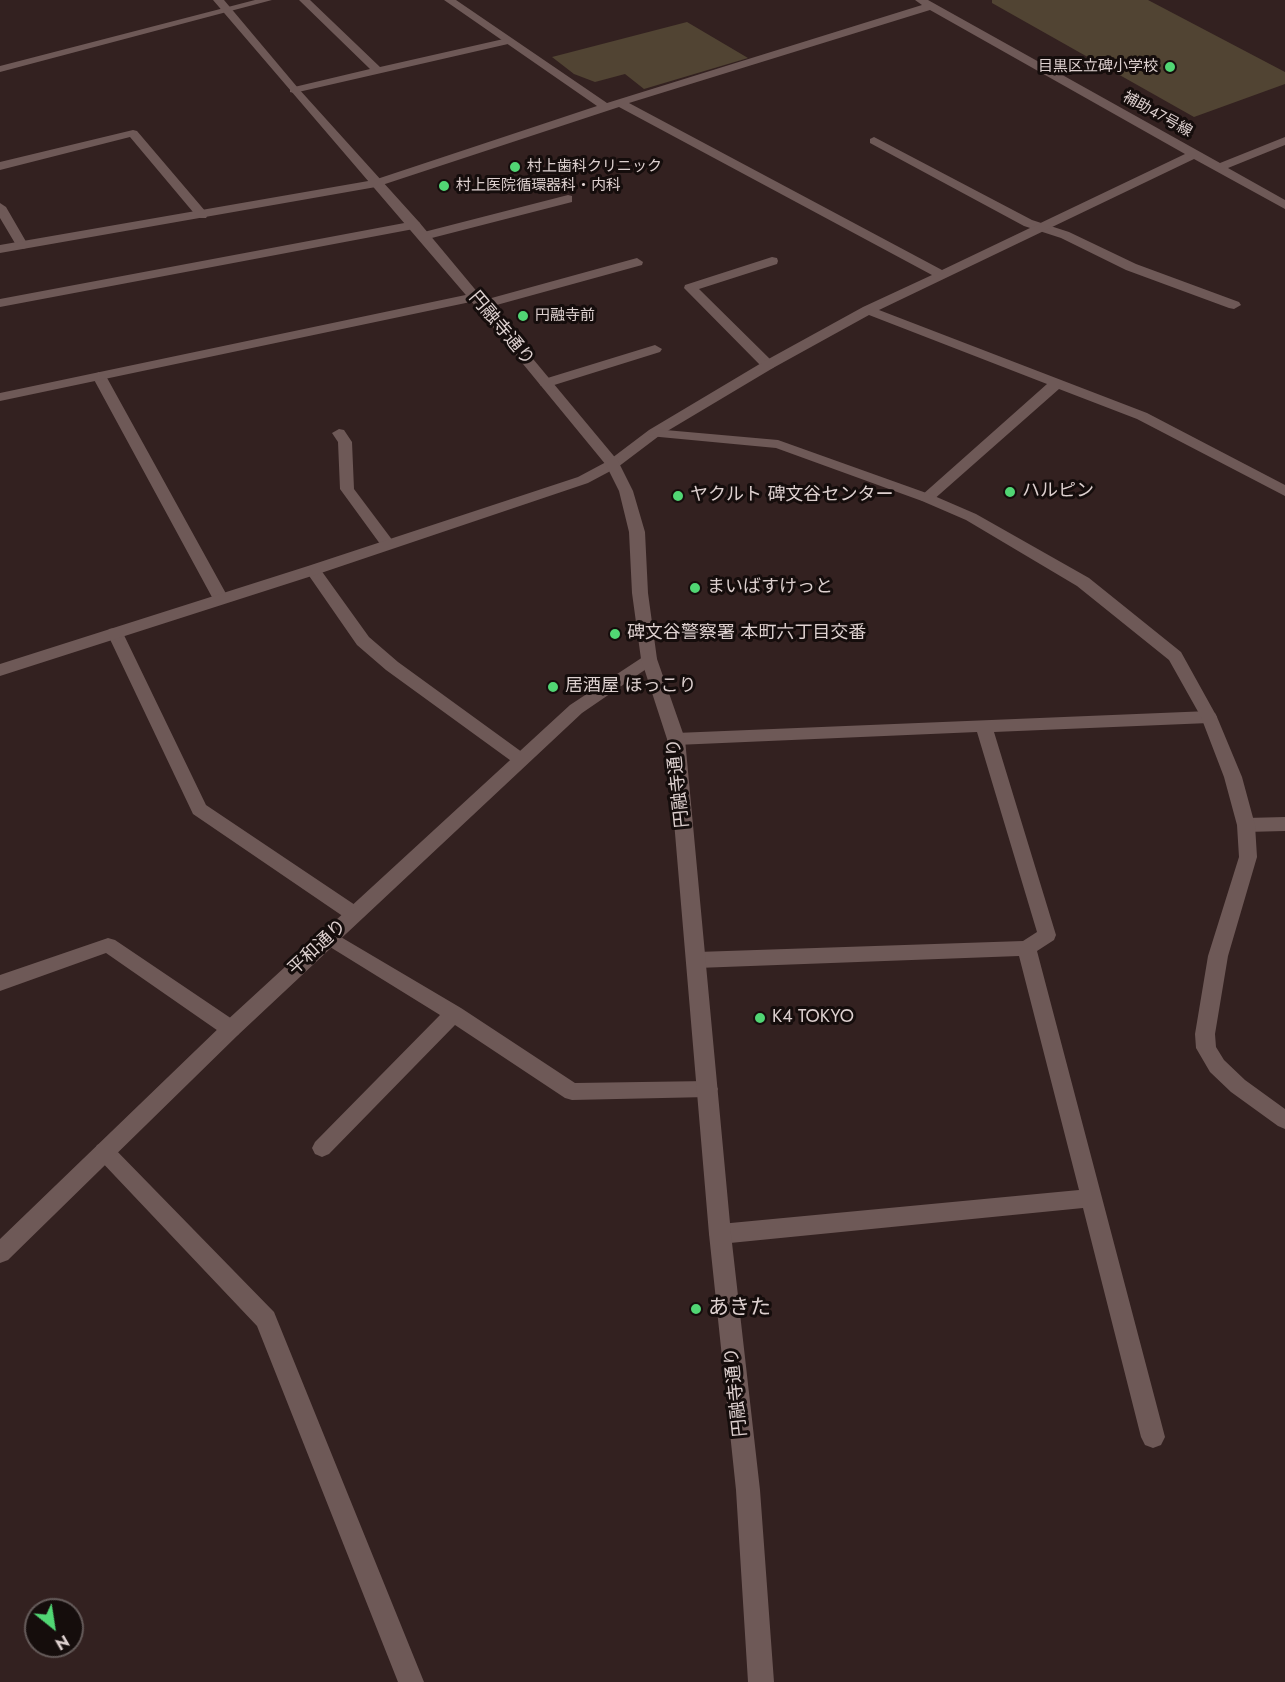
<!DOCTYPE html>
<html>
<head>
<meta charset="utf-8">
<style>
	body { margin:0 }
	#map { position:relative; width:1285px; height:1682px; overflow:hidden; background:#332120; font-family:Jost,sans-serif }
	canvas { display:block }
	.north { position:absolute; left:24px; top:1598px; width:60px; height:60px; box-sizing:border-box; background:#150d0c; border:2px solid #655b5a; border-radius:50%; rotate:150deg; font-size:16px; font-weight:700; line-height:24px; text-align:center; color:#ddd0cf }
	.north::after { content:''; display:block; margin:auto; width:21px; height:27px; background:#51d674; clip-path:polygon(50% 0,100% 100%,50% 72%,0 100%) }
</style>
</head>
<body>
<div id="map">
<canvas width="1285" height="1682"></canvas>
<div class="north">N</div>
</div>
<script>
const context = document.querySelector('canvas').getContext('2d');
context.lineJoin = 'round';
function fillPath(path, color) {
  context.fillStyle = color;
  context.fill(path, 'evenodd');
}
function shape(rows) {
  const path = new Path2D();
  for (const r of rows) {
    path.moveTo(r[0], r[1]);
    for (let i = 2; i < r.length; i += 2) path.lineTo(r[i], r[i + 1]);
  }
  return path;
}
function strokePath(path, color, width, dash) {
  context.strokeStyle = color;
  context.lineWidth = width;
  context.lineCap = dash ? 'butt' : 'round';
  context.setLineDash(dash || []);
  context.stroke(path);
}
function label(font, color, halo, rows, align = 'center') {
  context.font = font + ' Jost,"Noto Sans JP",sans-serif';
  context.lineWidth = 6;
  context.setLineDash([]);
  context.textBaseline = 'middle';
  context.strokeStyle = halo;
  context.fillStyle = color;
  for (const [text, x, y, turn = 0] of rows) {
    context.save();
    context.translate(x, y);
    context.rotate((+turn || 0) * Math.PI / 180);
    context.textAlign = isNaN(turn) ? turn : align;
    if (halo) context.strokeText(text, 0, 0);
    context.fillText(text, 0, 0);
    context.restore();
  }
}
fillPath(shape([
	[992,0,1148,0,1285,72,1285,84,1194,117,992,3],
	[687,22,748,58,644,89,625,74,595,82,574,74,552,57]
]), '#514433');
fillPath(shape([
	[299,0,310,0,380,67,508,38,513,41,508,44,294,93,290,92,290,88,370,69,299,0],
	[133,130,137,131,206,212,208,215,206,218,198,218,130,137,0,170,0,162,133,130],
	[874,137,1032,220,1069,232,1136,264,1239,302,1241,305,1234,309,1229,308,1126,270,1061,238,1024,226,870,143,870,139,874,137],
	[568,195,572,196,572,202,424,240,418,236,420,233,568,195],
	[0,203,6,207,28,245,26,248,22,249,16,245,0,218,0,203],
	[415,221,419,222,421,225,419,228,0,307,0,299,415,221],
	[772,257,777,258,778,261,777,264,699,289,773,362,775,365,773,368,768,369,763,368,684,288,685,285,772,257],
	[637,258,643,262,642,265,482,309,475,305,477,302,637,258],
	[655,345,662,349,660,352,551,386,541,386,539,383,541,380,655,345],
	[99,372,106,376,229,599,227,603,215,603,213,599,92,376,99,372],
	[339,429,344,430,352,442,354,489,396,545,393,548,383,548,340,489,338,442,332,433,339,429],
	[313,565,318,566,369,637,398,662,526,755,529,759,526,763,520,765,514,763,386,670,357,645,305,570,313,565],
	[115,628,121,629,123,633,206,805,361,909,363,914,361,919,354,921,347,919,193,814,107,633,109,629,115,628],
	[1209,711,1215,713,1217,717,1215,721,1209,723,994,732,1056,935,1054,940,1037,951,1165,1437,1161,1445,1153,1448,1145,1445,1141,1437,1083,1208,720,1244,712,1241,709,1234,712,1227,720,1224,1079,1190,1019,956,697,968,690,965,687,960,690,955,697,952,1023,941,1037,932,977,732,676,745,670,743,667,739,670,735,676,733,1209,711],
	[1285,817,1285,831,1246,832,1240,830,1237,825,1240,820,1246,818,1285,817],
	[329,930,461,1008,575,1083,708,1081,715,1083,718,1089,715,1095,708,1097,572,1100,565,1098,455,1025,329,1154,322,1157,315,1154,312,1148,315,1142,440,1015,322,942,320,937,322,932,329,930],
	[108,938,115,940,238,1023,241,1029,238,1035,231,1037,224,1035,106,953,0,991,0,975,108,938],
	[104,1142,111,1145,274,1312,424,1682,398,1682,257,1326,97,1157,94,1151,97,1145,104,1142]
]), '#6e5957');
fillPath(shape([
	[255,0,272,0,0,72,0,66,255,0],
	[444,0,456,0,607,103,922,5,915,0,928,0,1220,163,1285,137,1285,145,1228,168,1285,200,1285,209,1194,159,879,310,1147,413,1285,485,1285,496,1137,419,1059,389,932,501,922,501,920,498,922,495,1047,384,869,315,773,368,659,436,618,467,588,483,318,574,0,676,0,664,308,566,578,477,608,461,649,430,763,362,863,307,932,275,619,107,376,187,0,253,0,245,374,180,597,106,444,0],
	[930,10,1185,154,942,270,629,103,930,10],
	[475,293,480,294,482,297,480,300,0,401,0,393,475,293],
	[649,653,655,655,657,659,655,663,582,713,238,1035,8,1260,0,1263,0,1239,224,1023,570,705,649,653]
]), '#6e5957');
fillPath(shape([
	[213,0,224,0,298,88,419,222,618,461,633,491,645,532,648,593,657,659,685,739,731,1234,760,1490,774,1682,748,1682,736,1490,709,1234,667,739,641,659,632,593,629,532,619,491,606,465,477,308,213,0],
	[654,429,778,440,932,495,976,514,1089,578,1181,652,1217,717,1242,777,1255,825,1257,857,1228,956,1215,1034,1216,1047,1224,1060,1245,1080,1285,1109,1285,1129,1278,1126,1231,1092,1210,1072,1196,1048,1195,1034,1208,956,1239,857,1237,825,1224,777,1201,717,1169,660,1077,586,966,520,922,501,776,448,649,436,647,433,654,429]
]), '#6e5957');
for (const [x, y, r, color] of [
	[1170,67,6,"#51d674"],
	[515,167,6,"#51d674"],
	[444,186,6,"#51d674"],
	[523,316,6,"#51d674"],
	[1010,492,6,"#51d674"],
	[678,496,6,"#51d674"],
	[695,588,6,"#51d674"],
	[615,634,6,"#51d674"],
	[553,687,6,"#51d674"],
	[760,1018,6,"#51d674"],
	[696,1309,6,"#51d674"]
]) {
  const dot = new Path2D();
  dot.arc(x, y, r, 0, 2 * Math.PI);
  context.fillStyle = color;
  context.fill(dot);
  strokePath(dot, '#150d0c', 2);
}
label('15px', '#ddd0cf', '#150d0c', [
	["目黒区立碑小学校",1158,67,"right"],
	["村上歯科クリニック",527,167],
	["村上医院循環器科・内科",456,186],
	["円融寺前",535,316]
], 'left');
label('15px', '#ddd0cf', '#150d0c', [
	["補助47号線",1157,115,29]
]);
label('18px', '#ddd0cf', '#150d0c', [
	["円融寺通り",501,329,50],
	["円融寺通り",679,783,-96],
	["平和通り",318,948,-43],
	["円融寺通り",737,1392,-96]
]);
label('18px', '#ddd0cf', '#150d0c', [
	["ハルピン",1022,492],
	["ヤクルト 碑文谷センター",690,496],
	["まいばすけっと",707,588],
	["碑文谷警察署 本町六丁目交番",627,634],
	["居酒屋 ほっこり",565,687],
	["K4 TOKYO",772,1018]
], 'left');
label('21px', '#ddd0cf', '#150d0c', [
	["あきた",708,1309]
], 'left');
</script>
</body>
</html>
